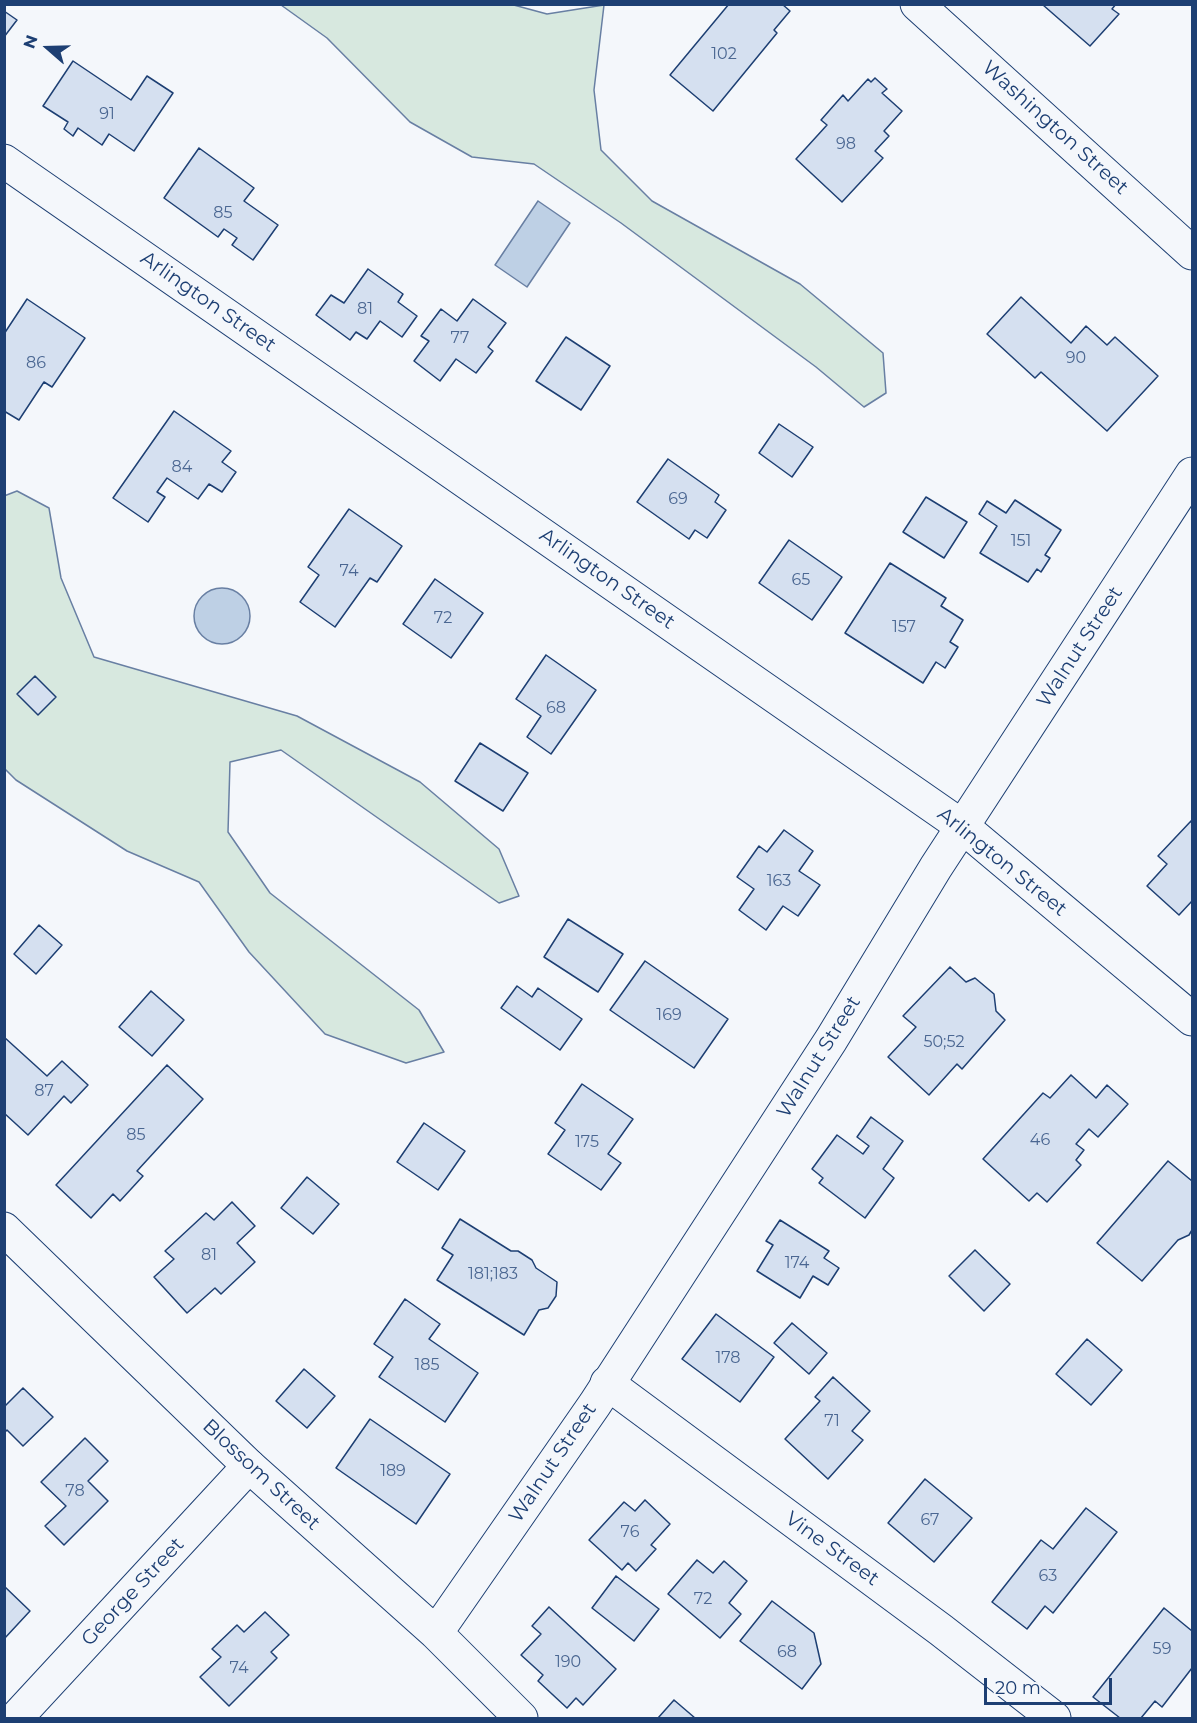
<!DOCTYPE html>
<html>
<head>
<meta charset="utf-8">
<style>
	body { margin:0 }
	#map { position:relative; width:1197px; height:1723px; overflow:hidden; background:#f4f7fb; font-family:Montserrat,sans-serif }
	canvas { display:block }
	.frame { position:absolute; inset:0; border:6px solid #1d3f73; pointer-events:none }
	.north { position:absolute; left:18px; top:18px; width:60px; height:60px; -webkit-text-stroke:4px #f4f7fb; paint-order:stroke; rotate:290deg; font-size:16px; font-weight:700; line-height:24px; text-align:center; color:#1d3f73 }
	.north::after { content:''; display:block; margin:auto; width:21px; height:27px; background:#1d3f73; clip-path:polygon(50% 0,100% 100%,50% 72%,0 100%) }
	.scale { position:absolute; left:984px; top:1678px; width:128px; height:27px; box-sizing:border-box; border:3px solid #1d3f73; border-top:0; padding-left:8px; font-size:18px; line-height:21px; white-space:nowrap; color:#1d3f73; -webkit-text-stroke:4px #f4f7fb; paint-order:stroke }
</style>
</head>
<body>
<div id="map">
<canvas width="1197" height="1723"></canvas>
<div class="frame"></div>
<div class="north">N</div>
<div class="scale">20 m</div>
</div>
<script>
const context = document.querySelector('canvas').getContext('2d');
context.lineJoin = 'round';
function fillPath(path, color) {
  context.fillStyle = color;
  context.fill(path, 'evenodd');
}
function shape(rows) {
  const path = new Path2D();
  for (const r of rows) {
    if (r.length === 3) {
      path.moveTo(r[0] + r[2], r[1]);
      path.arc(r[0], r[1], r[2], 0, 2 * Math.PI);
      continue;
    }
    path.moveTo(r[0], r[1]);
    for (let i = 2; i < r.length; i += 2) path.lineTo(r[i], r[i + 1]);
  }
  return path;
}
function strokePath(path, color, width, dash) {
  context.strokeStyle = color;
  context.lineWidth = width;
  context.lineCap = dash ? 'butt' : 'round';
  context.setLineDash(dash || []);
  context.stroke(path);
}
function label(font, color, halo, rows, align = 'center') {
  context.font = font + ' Montserrat,sans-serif';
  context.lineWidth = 4.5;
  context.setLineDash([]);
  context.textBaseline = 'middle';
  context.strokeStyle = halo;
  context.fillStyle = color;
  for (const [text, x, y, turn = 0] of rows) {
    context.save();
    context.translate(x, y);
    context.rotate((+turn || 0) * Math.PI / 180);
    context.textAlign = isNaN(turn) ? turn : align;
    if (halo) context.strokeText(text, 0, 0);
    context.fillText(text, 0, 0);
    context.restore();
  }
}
const green = shape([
	[510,4,547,14,604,5,594,90,601,150,652,201,800,284,883,353,886,393,864,407,816,367,621,223,534,164,472,157,410,122,327,38,281,5,510,4],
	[17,491,49,508,61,578,94,657,297,716,420,782,499,849,519,896,499,903,281,750,230,762,228,832,270,893,419,1010,444,1052,406,1063,325,1034,249,952,199,882,127,851,16,780,5,769,4,496,17,491]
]);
fillPath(green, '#d7e8df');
strokePath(green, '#687fa3', 1.5);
const water = shape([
	[538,201,570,223,527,287,495,265,538,201],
	[222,616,28]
]);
fillPath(water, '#bed0e5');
strokePath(water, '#687fa3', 1.5);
const building = shape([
	[729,4,782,4,790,11,774,30,777,33,713,111,670,75,729,4],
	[1116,4,1112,9,1119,14,1090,46,1043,5,1116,4],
	[4,11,17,20,4,37,4,11],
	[73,61,131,100,147,76,173,93,134,151,109,134,102,145,78,128,73,136,64,129,68,122,43,106,73,61],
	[875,78,887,89,882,93,902,111,884,131,889,136,875,151,883,158,842,202,796,159,827,125,821,120,843,95,848,101,868,79,871,82,875,78],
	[199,148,254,188,244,201,278,225,253,260,232,245,237,238,224,229,218,237,164,198,199,148],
	[368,269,403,294,398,302,417,316,402,337,380,321,367,339,356,332,350,340,316,315,331,295,344,303,368,269],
	[1021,297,1071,343,1086,326,1107,345,1115,337,1158,376,1107,431,1041,372,1035,378,987,334,1021,297],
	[27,299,85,338,52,387,44,382,19,420,4,411,4,334,27,299],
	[473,299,506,323,488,347,493,351,476,373,456,359,440,381,414,361,429,341,421,336,441,309,457,321,473,299],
	[566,337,610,366,581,410,536,381,566,337],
	[174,411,231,451,222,462,236,472,222,492,209,484,198,499,167,478,157,492,165,497,148,522,113,498,174,411],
	[779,424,813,447,792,477,759,453,779,424],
	[668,459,719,495,715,502,726,510,707,538,695,530,689,539,637,502,668,459],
	[926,497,967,522,944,558,903,532,926,497],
	[1015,500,1061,530,1045,555,1050,558,1041,572,1037,569,1028,582,980,553,997,526,979,514,987,501,1006,513,1015,500],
	[349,509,402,546,377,582,370,578,335,627,300,602,319,575,308,567,349,509],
	[789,540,842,577,812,620,759,583,789,540],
	[890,563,946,598,941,606,963,620,950,642,958,647,945,668,936,662,923,683,845,633,890,563],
	[435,579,483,613,451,658,403,624,435,579],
	[546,655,596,690,551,754,527,737,541,716,516,699,546,655],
	[35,676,56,697,38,715,17,694,35,676],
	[480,743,528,773,503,811,455,781,480,743],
	[1191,821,1192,823,1192,901,1179,915,1147,886,1167,864,1158,856,1191,821],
	[784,830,813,851,799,871,820,885,798,916,783,906,766,930,739,910,754,889,737,877,759,846,767,852,784,830],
	[568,919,623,954,598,992,544,957,568,919],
	[39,925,62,945,36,974,14,954,39,925],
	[645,961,728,1019,694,1068,610,1010,645,961],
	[950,967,966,982,975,978,994,994,996,1011,1005,1020,962,1069,957,1064,929,1095,888,1057,916,1027,903,1016,950,967],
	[517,986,532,997,538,988,582,1019,560,1050,501,1008,517,986],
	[151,991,184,1020,152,1056,119,1027,151,991],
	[4,1037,47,1076,62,1061,88,1085,71,1103,64,1096,28,1135,4,1113,4,1037],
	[167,1065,203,1099,137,1171,143,1176,120,1201,113,1194,91,1218,56,1185,167,1065],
	[1071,1075,1096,1098,1107,1085,1128,1104,1098,1137,1089,1129,1076,1144,1084,1150,1076,1160,1081,1165,1047,1202,1037,1193,1029,1201,983,1159,1043,1093,1050,1098,1071,1075],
	[582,1084,633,1119,608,1154,621,1163,601,1190,548,1154,565,1130,555,1123,582,1084],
	[871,1117,903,1141,883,1169,894,1178,865,1218,819,1183,823,1178,812,1169,837,1135,863,1154,869,1146,857,1137,871,1117],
	[424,1123,465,1151,438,1190,397,1162,424,1123],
	[1168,1161,1192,1181,1192,1230,1189,1235,1178,1240,1142,1281,1097,1243,1168,1161],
	[307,1177,339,1204,313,1234,281,1208,307,1177],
	[232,1202,255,1226,237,1243,255,1262,221,1294,215,1288,187,1313,154,1277,174,1259,165,1251,206,1213,214,1220,232,1202],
	[460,1219,511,1251,518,1251,532,1260,536,1268,557,1282,556,1296,548,1308,539,1310,524,1335,437,1280,453,1255,442,1248,460,1219],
	[780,1220,829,1251,824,1258,839,1268,828,1285,813,1276,800,1298,757,1271,773,1245,766,1241,780,1220],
	[975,1250,1010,1284,984,1311,949,1276,975,1250],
	[405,1299,440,1324,429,1339,478,1373,445,1422,379,1377,393,1357,374,1344,405,1299],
	[716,1314,774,1357,740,1402,682,1359,716,1314],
	[792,1323,827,1353,809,1374,774,1343,792,1323],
	[1087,1339,1122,1370,1091,1405,1056,1374,1087,1339],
	[304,1369,335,1396,307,1428,276,1401,304,1369],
	[833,1377,870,1411,852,1431,863,1440,828,1479,785,1439,820,1401,815,1397,833,1377],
	[23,1388,53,1417,23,1446,7,1430,4,1433,4,1407,23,1388],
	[370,1419,450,1474,416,1524,336,1468,370,1419],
	[85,1438,108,1461,88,1481,108,1501,64,1545,45,1526,66,1506,41,1482,85,1438],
	[925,1479,972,1518,934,1562,888,1523,925,1479],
	[645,1500,670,1524,651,1545,656,1549,636,1571,628,1563,622,1570,589,1540,624,1502,635,1511,645,1500],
	[1086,1508,1117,1532,1053,1613,1045,1606,1027,1629,992,1602,1041,1540,1053,1549,1086,1508],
	[697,1560,713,1573,724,1561,747,1581,729,1603,741,1614,720,1638,668,1594,697,1560],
	[616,1576,659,1609,634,1641,592,1608,616,1576],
	[4,1586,30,1611,4,1639,4,1586],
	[772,1601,814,1633,821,1664,802,1689,740,1641,772,1601],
	[549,1607,616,1669,583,1705,576,1698,567,1708,538,1681,543,1675,521,1655,541,1634,532,1626,549,1607],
	[1164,1608,1192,1631,1192,1668,1162,1707,1155,1701,1141,1718,1120,1718,1093,1697,1164,1608],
	[265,1612,289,1635,271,1652,277,1658,229,1706,200,1677,221,1657,212,1649,237,1625,244,1632,265,1612],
	[674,1700,695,1718,658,1718,674,1700]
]);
fillPath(building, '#d5e0f0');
strokePath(building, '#1d3f73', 1.5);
const street = shape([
	[4,161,963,827,1192,1019],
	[607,1383,941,1630,1054,1718],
	[16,1718,249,1466]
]);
const secondary = shape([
	[917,4,1192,253],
	[4,1229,249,1466,436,1633,521,1718],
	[436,1633,595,1404,831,1040,936,867,1192,474]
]);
strokePath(street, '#1d3f73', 35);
strokePath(secondary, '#1d3f73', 35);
strokePath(street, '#f4f7fb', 33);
strokePath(secondary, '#f4f7fb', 33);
label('16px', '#4b6792', null, [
	["102",724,54],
	["91",107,114],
	["98",846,144],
	["85",223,213],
	["81",365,309],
	["77",460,338],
	["90",1076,358],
	["86",36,363],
	["84",182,467],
	["69",678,499],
	["151",1021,541],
	["74",349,571],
	["65",801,580],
	["72",443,618],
	["157",904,627],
	["68",556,708],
	["163",779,881],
	["169",669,1015],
	["50;52",944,1042],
	["87",44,1091],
	["85",136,1135],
	["46",1040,1140],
	["175",587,1142],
	["81",209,1255],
	["174",797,1263],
	["181;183",493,1274],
	["178",728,1358],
	["185",427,1365],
	["71",832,1421],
	["189",393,1471],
	["78",75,1491],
	["67",930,1520],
	["76",630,1532],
	["63",1048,1576],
	["72",703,1599],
	["59",1162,1649],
	["68",787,1652],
	["190",568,1662],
	["74",239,1668]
]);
label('20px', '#1d3f73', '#f4f7fb', [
	["Washington Street",1055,128,42],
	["Arlington Street",208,302,35],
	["Arlington Street",607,579,35],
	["Walnut Street",1080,647,-57],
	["Arlington Street",1002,862,39],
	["Walnut Street",819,1057,-58],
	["Walnut Street",553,1463,-56],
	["Blossom Street",261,1475,43],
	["Vine Street",832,1549,36],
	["George Street",133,1592,-47]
]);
</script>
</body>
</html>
